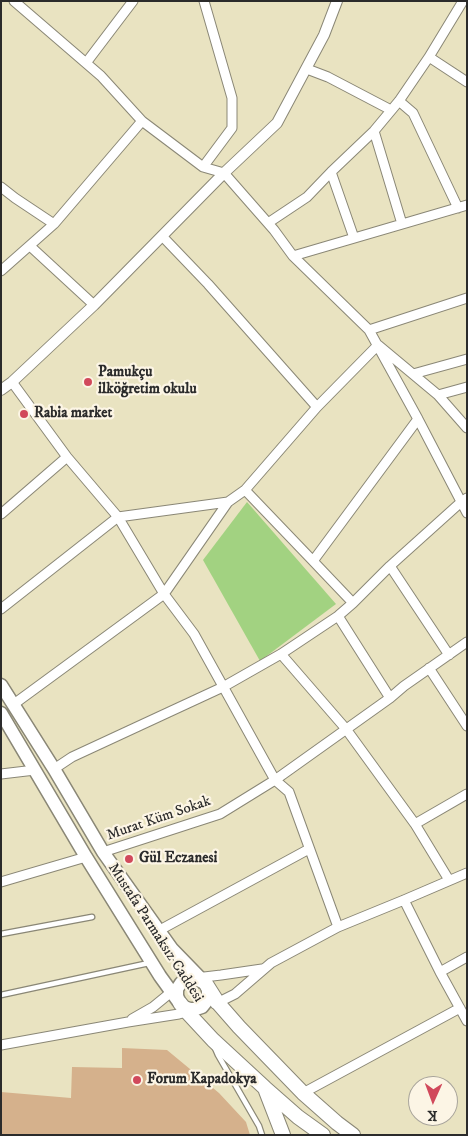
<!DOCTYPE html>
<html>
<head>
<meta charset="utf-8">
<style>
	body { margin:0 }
	#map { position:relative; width:468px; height:1136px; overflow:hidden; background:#e9e3c1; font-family:"IM FELL DW Pica",serif }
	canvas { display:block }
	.frame { position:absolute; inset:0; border:2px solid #2b2b2b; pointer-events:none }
	.north { position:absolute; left:408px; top:1076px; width:50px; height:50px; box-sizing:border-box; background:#fcf5e5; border:1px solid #a8a49b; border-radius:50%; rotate:182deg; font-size:14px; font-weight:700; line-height:20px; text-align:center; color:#2b2b2b }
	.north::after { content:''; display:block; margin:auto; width:18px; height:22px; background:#d1495b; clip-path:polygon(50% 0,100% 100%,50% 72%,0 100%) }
</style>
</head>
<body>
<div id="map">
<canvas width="468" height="1136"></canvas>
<div class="frame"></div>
<div class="north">K</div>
</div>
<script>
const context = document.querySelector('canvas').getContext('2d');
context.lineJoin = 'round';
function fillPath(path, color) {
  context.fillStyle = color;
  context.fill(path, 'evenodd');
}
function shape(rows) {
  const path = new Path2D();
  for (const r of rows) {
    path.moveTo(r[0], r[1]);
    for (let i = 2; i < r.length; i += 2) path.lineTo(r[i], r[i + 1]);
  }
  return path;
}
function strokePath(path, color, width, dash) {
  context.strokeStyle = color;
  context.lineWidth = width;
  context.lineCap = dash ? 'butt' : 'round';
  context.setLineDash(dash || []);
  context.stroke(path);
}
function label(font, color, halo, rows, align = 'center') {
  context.font = font + ' "IM FELL DW Pica",serif';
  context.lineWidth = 4.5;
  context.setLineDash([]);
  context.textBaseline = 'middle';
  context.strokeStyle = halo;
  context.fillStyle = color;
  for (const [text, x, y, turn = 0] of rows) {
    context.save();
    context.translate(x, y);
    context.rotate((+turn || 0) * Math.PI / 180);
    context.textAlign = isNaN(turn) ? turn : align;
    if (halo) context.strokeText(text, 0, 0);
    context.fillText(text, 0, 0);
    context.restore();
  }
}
fillPath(shape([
	[247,502,336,604,260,661,203,560]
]), '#a2d281');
fillPath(shape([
	[122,1048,167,1050,219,1093,246,1122,250,1135,1,1135,1,1092,71,1098,72,1067,122,1068]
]), '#d5b18c');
const service = shape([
	[1,934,92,917],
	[1,995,149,963],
	[215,1048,218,1055,259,1126,262,1135]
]);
const minor = shape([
	[14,1,101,76,142,121,203,167,224,173,274,230,293,256,369,330,418,419,467,513],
	[429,57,467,82],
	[86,63,133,1],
	[307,69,328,77,391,110],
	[399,101,413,113,458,208],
	[374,131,402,224],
	[203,167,232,128,232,98,204,1],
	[331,172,354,238],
	[1,187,15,198,54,224],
	[268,223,307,197,331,172,374,131,399,101,429,57,463,1],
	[162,236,208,284,317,407,378,345,438,395,467,428],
	[30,246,94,305],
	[293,256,467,205],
	[1,271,54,224,142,121],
	[369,330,467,298],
	[413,374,467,359],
	[12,382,67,457,118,517,164,594,194,634,275,780,289,792,338,927],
	[438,395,467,387],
	[245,490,313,561],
	[1,514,67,457],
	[390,566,449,655],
	[353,603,313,561,418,419],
	[1,609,118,517,228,502],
	[338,616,390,698],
	[281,654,346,729,415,824,449,880],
	[429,668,467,726],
	[14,704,164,594,228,502,245,490,317,407],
	[54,769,72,757,223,687,281,654,338,616,353,603,390,566,460,503,467,498],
	[1,774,35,770],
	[415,824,467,794],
	[103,852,220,814,275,780,390,698,404,686,467,642],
	[1,882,86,857],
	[404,900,440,972,467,1021],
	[158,931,309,849],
	[440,972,467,957],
	[196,978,221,975,262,969],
	[215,1004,235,994,271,963,338,927,404,900,467,873],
	[132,1019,153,1007,175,989],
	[1,1045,128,1022,179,1014,190,1011],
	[303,1093,460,1008]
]);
const tertiary = shape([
	[1,390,12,382,94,305,224,173,277,123,324,35,337,1]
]);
const primary = shape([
	[1,685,54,769,103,852,172,949,206,984,208,990,208,996,206,1002,202,1007,196,1009,190,1009,184,1007,180,1003,177,996,177,989,181,983,187,979,194,978,206,984],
	[1,713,86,857,160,976,178,1001]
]);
const trunk = shape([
	[206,984,218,1003,239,1027,303,1093,337,1123,353,1135],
	[180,1003,187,1012,213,1040,265,1088,298,1117,323,1135],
	[266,1091,283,1135]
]);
strokePath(service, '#8a8776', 7);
strokePath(minor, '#8a8776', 11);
strokePath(tertiary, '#8a8776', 12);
strokePath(primary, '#8a8776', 15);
strokePath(trunk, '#8a8776', 16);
strokePath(service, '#fff', 4.5);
strokePath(minor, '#fff', 9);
strokePath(tertiary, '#fff', 10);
strokePath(primary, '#fff', 12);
strokePath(trunk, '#fff', 14);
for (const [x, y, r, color] of [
	[88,382,5,"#d1495b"],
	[24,414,5,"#d1495b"],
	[129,859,5,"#d1495b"],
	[137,1080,5,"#d1495b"]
]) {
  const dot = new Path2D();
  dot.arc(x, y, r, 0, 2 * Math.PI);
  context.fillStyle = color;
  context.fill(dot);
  strokePath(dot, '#fcf5e5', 2);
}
label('bold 15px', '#2b2b2b', '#fcf5e5', [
	["Pamukçu",98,373],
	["ilköğretim okulu",98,390],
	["Rabia market",34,414],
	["Gül Eczanesi",139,859],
	["Forum Kapadokya",147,1080]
], 'left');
label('15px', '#2b2b2b', '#fcf5e5', [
	["Murat Küm Sokak",159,819,-19],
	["Mustafa Parmaksız Caddesi",155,933,57]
]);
</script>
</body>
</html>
